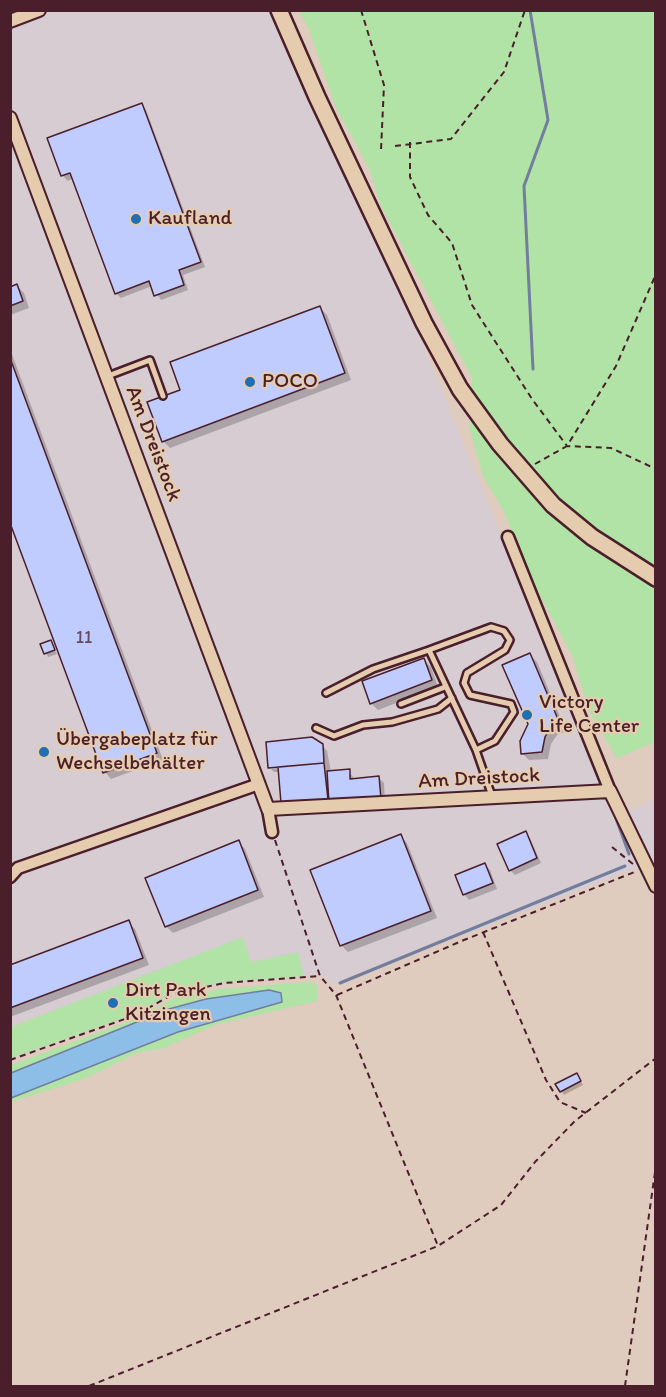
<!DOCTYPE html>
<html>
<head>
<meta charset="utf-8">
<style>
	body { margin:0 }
	#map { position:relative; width:666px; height:1397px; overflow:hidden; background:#dfccbe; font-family:Itim,sans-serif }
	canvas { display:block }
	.frame { position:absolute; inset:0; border:12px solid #4a1f2b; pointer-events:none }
</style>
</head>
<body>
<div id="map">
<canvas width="666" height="1397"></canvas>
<div class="frame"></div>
</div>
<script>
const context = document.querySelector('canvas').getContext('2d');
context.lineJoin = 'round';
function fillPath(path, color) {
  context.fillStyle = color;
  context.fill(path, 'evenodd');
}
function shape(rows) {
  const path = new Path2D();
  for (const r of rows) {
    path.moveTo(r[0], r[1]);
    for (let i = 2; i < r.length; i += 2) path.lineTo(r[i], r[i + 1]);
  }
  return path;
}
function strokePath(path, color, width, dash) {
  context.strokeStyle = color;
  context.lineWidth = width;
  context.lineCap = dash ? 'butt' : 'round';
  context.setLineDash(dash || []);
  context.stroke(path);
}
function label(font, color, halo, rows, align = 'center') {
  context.font = font + ' Itim,sans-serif';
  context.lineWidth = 4.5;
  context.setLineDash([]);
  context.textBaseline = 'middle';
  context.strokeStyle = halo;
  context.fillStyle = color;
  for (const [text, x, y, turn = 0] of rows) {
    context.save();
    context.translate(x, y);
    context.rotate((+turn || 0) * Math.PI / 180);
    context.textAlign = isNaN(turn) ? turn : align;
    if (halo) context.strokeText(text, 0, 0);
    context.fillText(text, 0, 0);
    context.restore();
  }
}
fillPath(shape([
	[11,11,268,11,340,169,407,306,518,575,636,830,628,812,655,798,655,868,652,862,335,985,321,975,224,983,173,994,135,1014,11,1059]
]), '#d6ccd1');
fillPath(shape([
	[299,11,655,11,655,742,617,758,590,713,572,655,530,577,504,512,483,476,470,431,472,378,381,206,369,168,336,108,308,27],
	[243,937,251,962,298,952,304,976,224,982,172,993,135,1014,11,1058,11,1027],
	[308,982,318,985,317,1001,215,1025,164,1048,137,1053,84,1079,11,1102,11,1065,127,1022,175,998,219,989]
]), '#b0e3a5');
const water = shape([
	[269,990,281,993,282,1002,178,1032,11,1098,11,1073,169,1009,206,999,269,990]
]);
fillPath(water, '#8cbee8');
strokePath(water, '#727e9c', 1.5);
fillPath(shape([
	[141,104,146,110,205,267,183,275,188,290,161,300,152,286,121,298,116,293,73,178,68,181,63,176,49,139],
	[17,286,24,293,29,308,10,315,10,288],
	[320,308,327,315,351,380,170,448,163,441],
	[10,349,163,760,111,779,105,772,10,518],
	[50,642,57,654,48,657,42,645],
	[530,655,537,662,566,731,557,735,551,744,548,759,529,760,522,753,529,724],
	[424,660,431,667,438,687,378,710,371,703],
	[322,745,327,751,331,772,349,771,355,780,379,778,384,783,385,803,336,807,280,772,274,772,271,769,280,768],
	[525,833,530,838,541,863,515,875,510,870],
	[400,836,407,843,437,918,348,952,341,945],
	[238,842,245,849,264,897,173,933,166,926],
	[485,865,490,870,497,889,469,900,464,894],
	[128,922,135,929,149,965,10,1017,10,966],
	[577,1074,583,1085,564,1095,557,1084]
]), '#0003');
strokePath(shape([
	[530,10,548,120,524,186,533,369],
	[614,813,629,854],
	[340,983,625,866]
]), '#727e9c', 3);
const building = shape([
	[142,103,201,262,179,270,184,285,154,296,149,281,115,294,70,173,61,176,47,138,142,103],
	[17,284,23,301,10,306,10,287,17,284],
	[320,306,345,373,162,442,147,402,180,390,170,362,320,306],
	[10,358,157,753,103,773,10,523,10,358],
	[51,640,55,650,44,654,40,644,51,640],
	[530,653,560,724,550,728,545,737,542,752,521,754,520,741,528,724,502,665,530,653],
	[424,658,432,680,370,704,362,681,424,658],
	[312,737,323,744,324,763,268,768,266,742,312,737],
	[324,763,328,800,281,803,278,767,324,763],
	[350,769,350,779,379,776,381,799,329,803,327,771,350,769],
	[526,831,537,858,509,871,497,844,526,831],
	[401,834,431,911,340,946,310,870,401,834],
	[239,840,258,890,165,927,145,878,239,840],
	[485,863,493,883,463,895,455,875,485,863],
	[129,920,143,958,10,1008,10,965,129,920],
	[577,1073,581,1081,560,1092,555,1084,577,1073]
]);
fillPath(building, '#c1ccfe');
strokePath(building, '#4a1f2b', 1.5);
const service = shape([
	[108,376,150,360,163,396],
	[429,650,491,627,504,631,510,640,505,650,467,673,464,683,470,695,511,704,514,712,495,741,476,750],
	[326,693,373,669,429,650,476,750,492,796],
	[401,704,445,687],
	[316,728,334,736,363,725,392,722,438,709,452,698]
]);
const minor = shape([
	[508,537,610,791],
	[268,809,272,832],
	[10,877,18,868,259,784]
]);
const tertiary = shape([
	[10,21,39,10],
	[10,118,268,809,610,791,656,886]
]);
const secondary = shape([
	[279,10,317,97,424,323,460,389,500,444,553,505,592,537,656,578]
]);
strokePath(service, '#4a1f2b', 10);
strokePath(minor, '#4a1f2b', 15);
strokePath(tertiary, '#4a1f2b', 16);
strokePath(secondary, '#4a1f2b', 20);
strokePath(shape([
	[361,10,384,85,381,150],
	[410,142,410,177,428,215,452,243,472,305,532,399,567,446,611,448,656,469],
	[395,146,451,139,504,72,525,10],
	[535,464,567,446,616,366,656,274],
	[275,840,320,976,336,995,438,1246],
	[612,847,633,864],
	[483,932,546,1080,560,1102,586,1113],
	[337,995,464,940,637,871],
	[10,1060,136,1015,173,994,224,983,320,976],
	[89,1386,438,1246,501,1205,535,1162,575,1121,656,1058],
	[625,1386,656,1165]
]), '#4a1f2b', 2, [6, 4.5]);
strokePath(service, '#e6ccae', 5);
strokePath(minor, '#e6ccae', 10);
strokePath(tertiary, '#e6ccae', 12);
strokePath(secondary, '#e6ccae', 15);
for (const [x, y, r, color] of [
	[136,219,6,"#1f6fb2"],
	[250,382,6,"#1f6fb2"],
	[527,715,6,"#1f6fb2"],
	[44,752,6,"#1f6fb2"],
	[113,1003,6,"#1f6fb2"]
]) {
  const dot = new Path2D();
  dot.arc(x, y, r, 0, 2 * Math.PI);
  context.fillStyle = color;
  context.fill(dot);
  strokePath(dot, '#e6ccae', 2);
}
label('18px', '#684a60', null, [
	["11",84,638]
]);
label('21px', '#4a1f2b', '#e6ccae', [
	["Kaufland",148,219],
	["POCO",262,382],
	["Victory",539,703],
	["Life Center",539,727],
	["Übergabeplatz für",56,740],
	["Wechselbehälter",56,764],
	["Dirt Park",125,991],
	["Kitzingen",125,1015]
], 'left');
label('21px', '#4a1f2b', '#e6ccae', [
	["Am Dreistock",153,444,69],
	["Am Dreistock",479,779,-3]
]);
</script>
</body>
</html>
